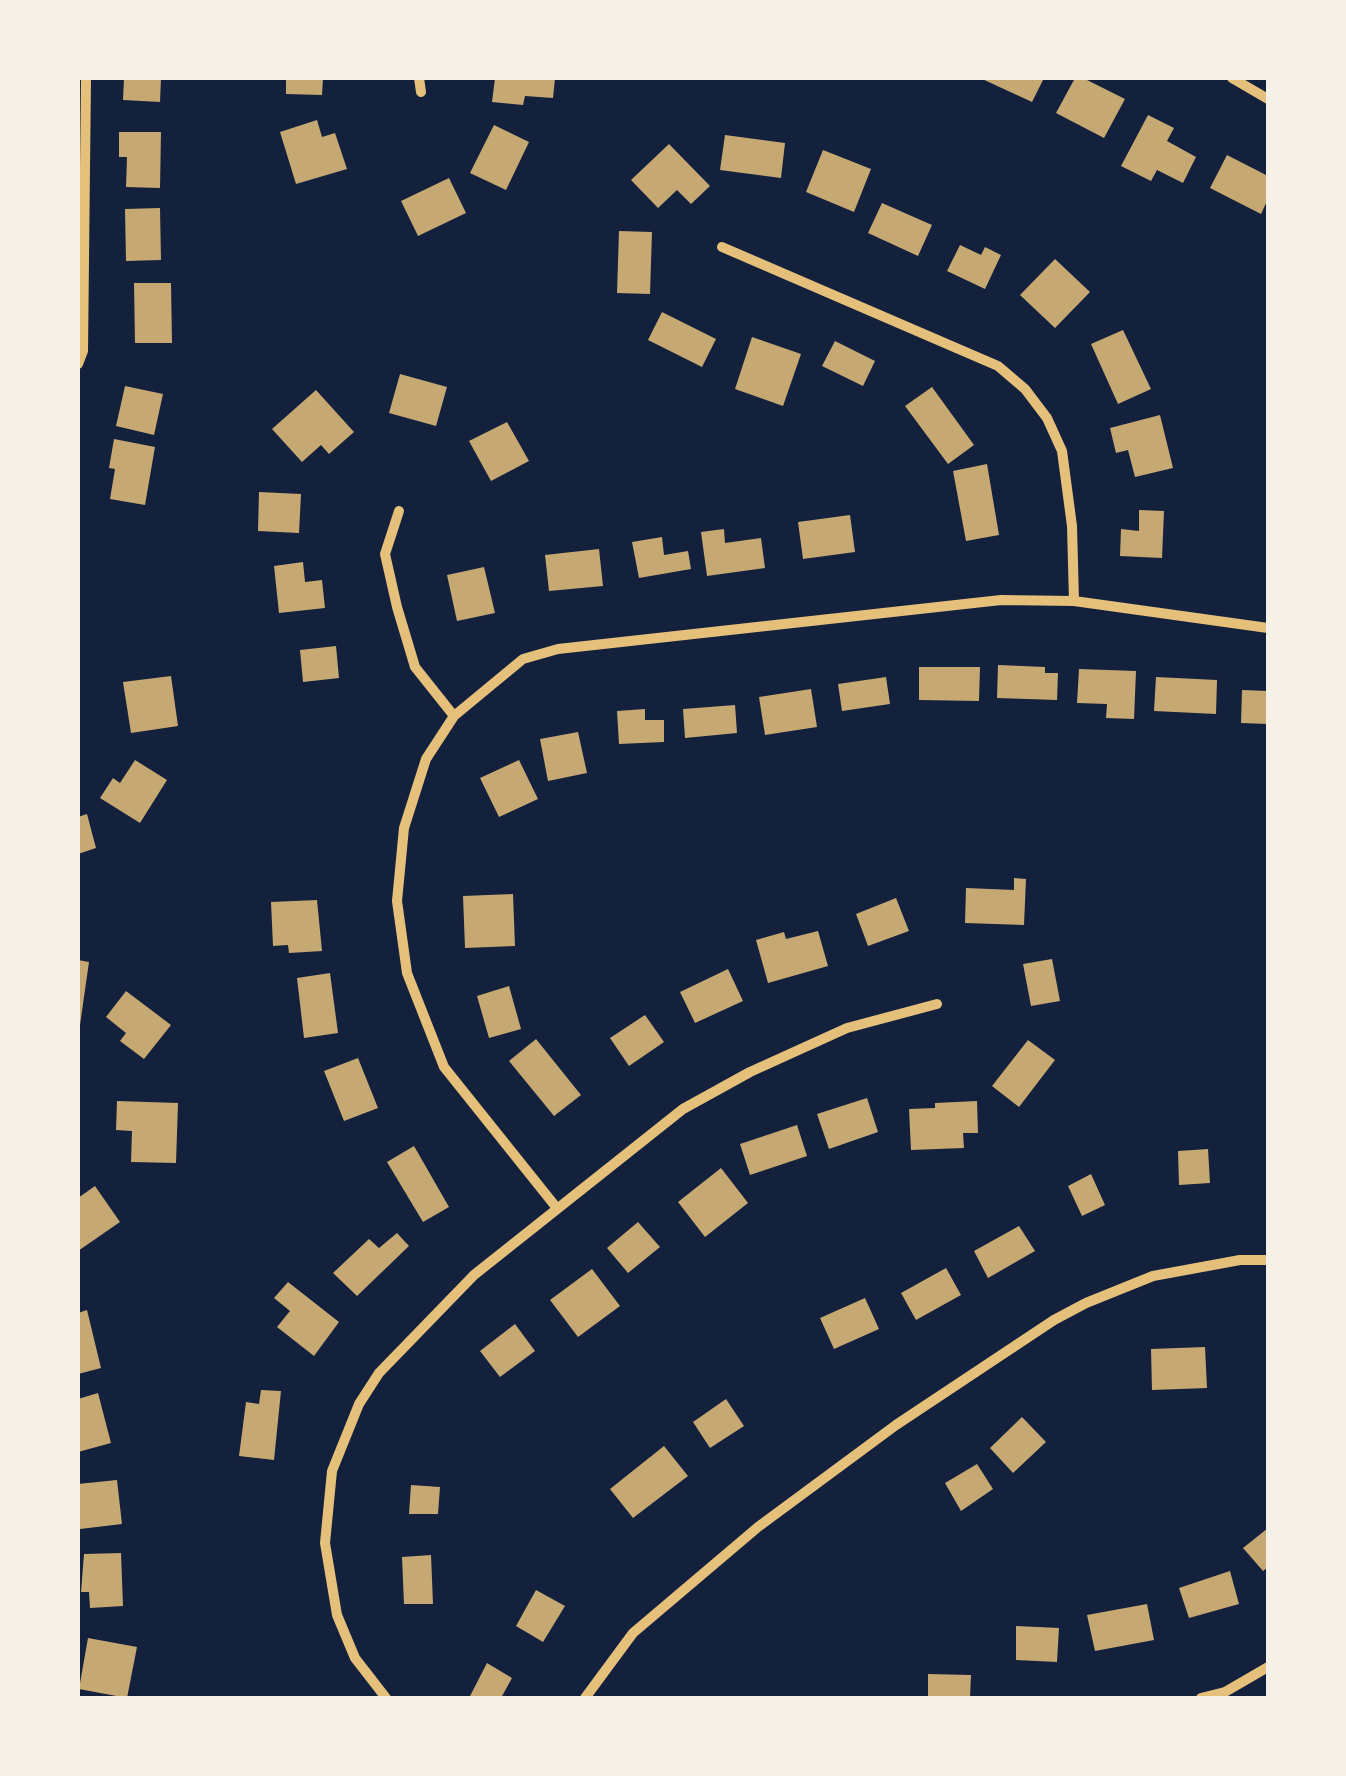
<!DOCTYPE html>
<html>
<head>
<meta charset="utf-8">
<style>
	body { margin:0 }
	#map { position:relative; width:1346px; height:1776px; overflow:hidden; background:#14213d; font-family:Roboto,sans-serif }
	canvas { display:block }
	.frame { position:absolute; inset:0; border:80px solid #f6f1e7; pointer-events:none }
</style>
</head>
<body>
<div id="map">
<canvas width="1346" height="1776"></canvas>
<div class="frame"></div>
</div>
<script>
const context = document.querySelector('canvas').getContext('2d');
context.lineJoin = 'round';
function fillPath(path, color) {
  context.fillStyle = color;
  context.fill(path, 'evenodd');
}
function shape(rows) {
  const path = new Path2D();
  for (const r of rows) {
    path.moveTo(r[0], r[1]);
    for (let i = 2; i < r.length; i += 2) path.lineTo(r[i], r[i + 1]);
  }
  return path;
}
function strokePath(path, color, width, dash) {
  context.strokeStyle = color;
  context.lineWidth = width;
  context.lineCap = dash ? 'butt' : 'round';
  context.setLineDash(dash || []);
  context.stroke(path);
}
fillPath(shape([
	[124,78,161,78,160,102,123,100],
	[286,78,323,78,322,95,286,94],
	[495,78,555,78,553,98,525,96,523,105,492,102],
	[980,78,1044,78,1032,102],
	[1075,78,1083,78,1125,99,1104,138,1056,113],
	[1148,115,1174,128,1167,141,1196,157,1183,183,1157,170,1151,181,1121,166],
	[317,120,322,137,335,133,347,169,296,184,280,132],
	[494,125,529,142,506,190,470,173],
	[119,132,161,132,160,188,126,187,127,157,119,157],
	[725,135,785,143,781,178,720,170],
	[669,144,710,186,691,204,677,190,658,208,631,180],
	[823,150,871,169,854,212,806,192],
	[1227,155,1268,176,1268,199,1261,214,1210,188],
	[449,178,466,213,418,236,401,201],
	[882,203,932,225,918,256,868,233],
	[160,208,161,260,126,261,125,209],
	[619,231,652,232,650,294,617,293],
	[960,245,981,255,985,247,1001,255,985,289,947,271],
	[1055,259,1090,292,1055,328,1020,295],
	[134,283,171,283,172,343,135,343],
	[662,312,716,339,702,367,648,340],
	[1123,330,1151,389,1118,404,1091,344],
	[752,337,801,354,783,406,735,389],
	[835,341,875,361,863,386,822,366],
	[400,374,447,387,436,426,389,413],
	[125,386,163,394,154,435,116,426],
	[932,387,974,445,948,464,905,406],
	[316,390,354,432,329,454,321,445,302,462,272,429],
	[1160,415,1173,468,1135,477,1128,450,1116,453,1110,428],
	[507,422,529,461,491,481,469,441],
	[114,439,155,447,145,505,110,499,115,469,109,468],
	[987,464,999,535,966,541,953,471],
	[259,492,301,494,299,533,258,531],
	[1139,510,1164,511,1162,558,1120,556,1121,529,1139,531],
	[850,515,855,552,803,559,798,522],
	[724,529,725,543,761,538,765,568,707,576,701,532],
	[662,537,664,555,688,551,691,569,639,578,632,542],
	[599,549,603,586,549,591,545,555],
	[303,562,305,582,322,580,325,608,279,613,274,566],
	[484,567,495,613,457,621,447,575],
	[336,646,339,678,303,682,300,650],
	[998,665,1045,667,1045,673,1058,673,1057,700,997,698],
	[919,667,980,667,979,701,919,700],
	[1079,669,1136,671,1134,719,1106,718,1107,704,1077,703],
	[171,676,178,726,131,733,123,682],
	[886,677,890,704,842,711,838,684],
	[1156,677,1217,680,1216,714,1154,711],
	[811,689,817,727,765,735,759,697],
	[1242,690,1268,691,1268,724,1241,723],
	[735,705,737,733,685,738,683,709],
	[645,709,645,720,664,720,664,742,619,744,617,711],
	[578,732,587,773,548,781,540,739],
	[135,760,167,780,140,823,100,798,113,778,120,783],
	[519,760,538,799,499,817,480,778],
	[87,814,96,848,78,854,78,817],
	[1014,878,1026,879,1024,925,965,923,966,888,1014,890],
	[513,894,515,946,465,948,463,896],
	[896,898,909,931,868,946,856,914],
	[317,900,322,951,289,953,288,945,273,946,271,902],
	[818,931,828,966,768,983,756,940,784,932,786,939],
	[1052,959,1060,1001,1031,1006,1023,964],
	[78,960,89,962,80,1025,78,1025],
	[728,969,743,1001,695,1023,680,992],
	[330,973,338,1033,304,1038,297,978],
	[509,986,521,1029,489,1038,477,996],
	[126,991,171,1025,144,1059,120,1041,126,1033,106,1017],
	[645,1015,664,1042,629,1066,610,1038],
	[536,1039,581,1095,554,1116,509,1061],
	[1028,1040,1055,1060,1019,1107,992,1086],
	[358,1058,378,1108,344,1121,324,1071],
	[867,1098,878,1132,829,1149,817,1114],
	[117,1101,178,1103,176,1163,131,1162,132,1131,116,1130],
	[977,1101,978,1133,963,1133,964,1148,911,1150,909,1109,935,1108,935,1103],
	[797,1125,807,1156,750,1175,740,1144],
	[414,1146,449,1207,423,1222,387,1162],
	[1208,1149,1210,1183,1179,1185,1178,1151],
	[721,1168,748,1203,705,1237,678,1202],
	[1091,1174,1105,1205,1082,1216,1068,1186],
	[95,1186,120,1222,78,1251,78,1198],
	[638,1222,660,1247,628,1273,607,1248],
	[1019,1226,1035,1251,988,1278,974,1251],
	[397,1233,409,1246,357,1296,333,1273,369,1239,379,1248],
	[946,1268,961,1295,916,1320,901,1293],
	[592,1269,620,1306,578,1337,550,1300],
	[288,1282,339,1322,314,1356,277,1327,290,1311,274,1298],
	[865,1298,879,1329,834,1349,820,1318],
	[87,1310,101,1368,78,1374,78,1313],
	[515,1324,535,1351,500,1377,480,1351],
	[1205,1347,1207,1388,1152,1390,1151,1349],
	[261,1390,281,1391,274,1460,239,1456,246,1402,259,1404],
	[98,1393,111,1443,78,1452,78,1399],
	[726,1399,744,1426,710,1448,693,1422],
	[1022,1417,1046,1442,1013,1473,990,1448],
	[664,1446,688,1476,633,1518,610,1489],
	[977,1464,993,1489,961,1511,945,1483],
	[117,1480,122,1524,80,1529,78,1484],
	[411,1485,440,1487,438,1514,409,1514],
	[1268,1528,1268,1567,1263,1571,1243,1548],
	[121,1553,123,1606,90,1608,89,1592,81,1592,84,1554],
	[431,1555,433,1604,404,1604,402,1557],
	[1230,1571,1239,1604,1189,1618,1179,1588],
	[536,1590,565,1606,543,1642,516,1626],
	[1147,1604,1154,1640,1095,1651,1087,1615],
	[1016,1626,1059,1628,1057,1662,1016,1660],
	[88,1638,137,1647,127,1698,79,1689],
	[487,1663,512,1678,501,1698,469,1698],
	[928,1674,971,1675,970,1698,928,1698]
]), '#c6a872');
strokePath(shape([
	[419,78,421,92],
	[1232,78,1268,99],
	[722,247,998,366,1025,389,1047,418,1062,451,1072,526,1074,601],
	[78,364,83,351,86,78],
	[399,511,385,554,397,607,415,667,454,716],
	[556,1207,444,1067,407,973,397,901,404,828,426,759,454,716,523,659,558,649,1001,600,1074,601,1268,628],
	[386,1698,355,1658,337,1615,325,1543,332,1471,359,1404,379,1373,474,1275,683,1109,750,1072,847,1028,937,1004],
	[585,1698,633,1633,758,1527,896,1425,1054,1320,1086,1303,1153,1276,1240,1260,1268,1260],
	[1201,1698,1225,1692,1268,1667]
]), '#e5c07b', 10);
</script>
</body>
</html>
